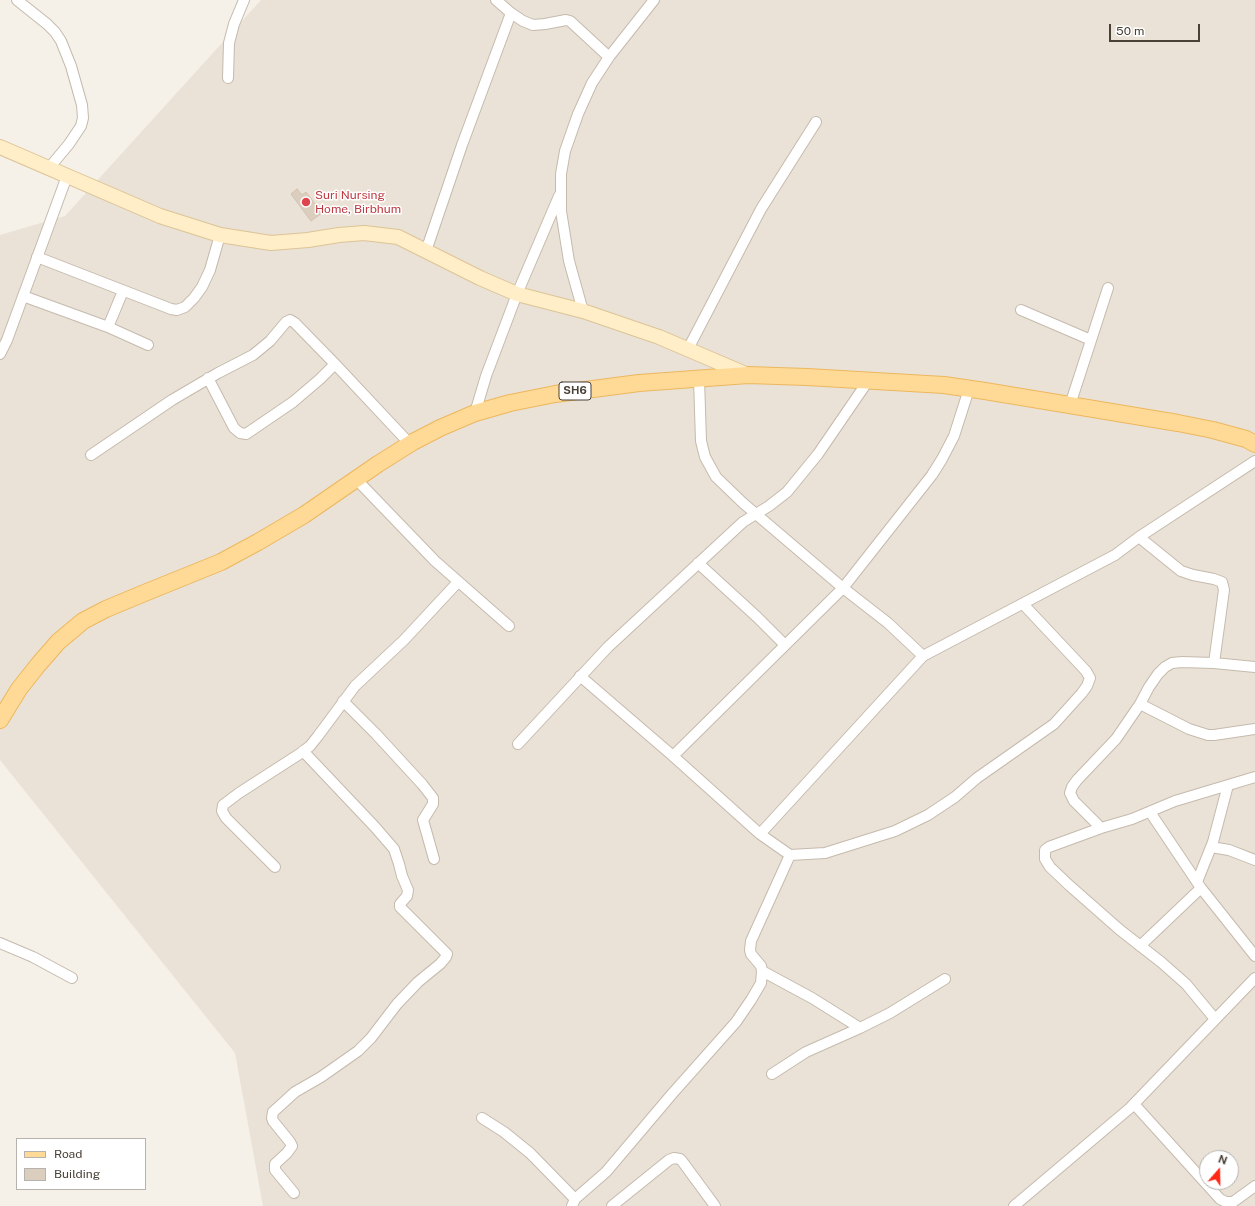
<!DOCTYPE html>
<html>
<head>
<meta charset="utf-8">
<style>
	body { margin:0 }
	#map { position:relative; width:1255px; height:1206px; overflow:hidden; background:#f5f0e8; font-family:"Public Sans",sans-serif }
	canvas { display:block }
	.legend { position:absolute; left:16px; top:1138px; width:130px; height:52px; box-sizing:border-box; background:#fff; border:1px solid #b6b3af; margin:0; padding:5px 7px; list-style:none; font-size:12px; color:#494036 }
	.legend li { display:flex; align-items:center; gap:8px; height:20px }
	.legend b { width:20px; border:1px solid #b6b3af }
	.north { position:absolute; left:1199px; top:1150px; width:40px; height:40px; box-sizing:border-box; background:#fff; border:1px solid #b6b3af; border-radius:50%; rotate:20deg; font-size:11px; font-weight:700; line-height:16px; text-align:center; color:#494036 }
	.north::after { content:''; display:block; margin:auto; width:14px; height:18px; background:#ff2715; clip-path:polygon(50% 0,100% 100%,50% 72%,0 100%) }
	.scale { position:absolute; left:1109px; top:24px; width:91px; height:18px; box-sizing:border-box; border:2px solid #494036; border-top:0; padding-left:5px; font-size:12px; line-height:14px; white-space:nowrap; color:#494036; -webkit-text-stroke:3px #fff; paint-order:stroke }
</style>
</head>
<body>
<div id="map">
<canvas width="1255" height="1206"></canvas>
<ul class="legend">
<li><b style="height:5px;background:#ffda97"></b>Road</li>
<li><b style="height:11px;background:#dbcebf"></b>Building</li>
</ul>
<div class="north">N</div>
<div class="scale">50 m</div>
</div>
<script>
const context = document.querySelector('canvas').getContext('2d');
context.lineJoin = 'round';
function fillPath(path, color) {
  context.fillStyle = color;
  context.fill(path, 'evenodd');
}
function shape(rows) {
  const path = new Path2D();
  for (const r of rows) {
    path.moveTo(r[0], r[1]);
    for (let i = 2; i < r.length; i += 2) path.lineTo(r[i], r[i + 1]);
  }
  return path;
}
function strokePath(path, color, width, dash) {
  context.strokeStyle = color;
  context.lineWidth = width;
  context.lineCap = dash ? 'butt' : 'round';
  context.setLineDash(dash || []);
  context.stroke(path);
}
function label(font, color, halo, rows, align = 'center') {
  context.font = font + ' "Public Sans",sans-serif';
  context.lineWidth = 3;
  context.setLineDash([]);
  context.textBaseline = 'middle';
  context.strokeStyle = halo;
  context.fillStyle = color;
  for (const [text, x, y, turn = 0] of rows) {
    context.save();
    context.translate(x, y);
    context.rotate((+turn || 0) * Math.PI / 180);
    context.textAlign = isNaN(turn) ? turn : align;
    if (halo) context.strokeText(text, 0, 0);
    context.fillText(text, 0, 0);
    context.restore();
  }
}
fillPath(shape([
	[261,0,1255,0,1255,1206,263,1206,235,1053,0,760,0,235,65,216],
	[1207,1158,1231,1158,1231,1182,1207,1182]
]), '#eae2d6');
const building = shape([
	[297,189,302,195,306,192,322,213,311,221,291,194,297,189]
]);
fillPath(building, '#dbcebf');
strokePath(building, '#d3c2af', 1);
const minor = shape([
	[17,0,47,24,55,32,61,41,71,66,82,105,83,118,81,126,69,144,49,168],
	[496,0,511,13,523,21,533,25,545,24,566,20,570,21,609,57],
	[228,78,229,43,234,24,244,0],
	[426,251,462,145,511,13],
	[37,257,171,309,177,310,185,307,194,298,202,287,210,270,220,235],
	[23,296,108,327,148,345],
	[1021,310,1091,340],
	[583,311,569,261,561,211,561,174,565,151,578,114,592,83,609,57,654,0],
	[108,327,123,291],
	[688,349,761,209,816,122],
	[0,354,7,340,67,176],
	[208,378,234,428,240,433,246,434,249,432,293,402,320,379,335,364],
	[699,379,701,441,705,457,716,477,743,503,843,588,888,623,923,656],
	[969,389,954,436,942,459,932,475,843,588,673,756,760,834,790,855,825,853,895,831,928,815,955,797,977,778,1054,724,1082,693,1087,686,1090,678,1086,671,1023,604],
	[1070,405,1108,288],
	[475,413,486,376,517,294,559,196],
	[91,455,172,400,218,373,253,355,270,341,286,322,290,320,295,323,335,364,410,444],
	[356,479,435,561,509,626],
	[1139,537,1181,571,1193,575,1214,579,1222,582,1224,590,1214,663],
	[698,563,757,617,785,645],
	[1255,667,1214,663,1182,662,1172,663,1165,667,1158,674,1149,687,1140,704,1116,739,1077,780,1072,787,1070,793,1074,801,1101,828,1132,819,1175,801,1255,777],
	[580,676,673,756],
	[343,701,376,734,422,784,433,798,433,804,423,820,434,859],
	[1140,704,1189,729,1208,735,1214,735,1255,729],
	[518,744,608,647,743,522,769,506,787,492,818,454,868,381],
	[1150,812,1201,888,1255,956],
	[1101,828,1049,847,1045,850,1045,859,1050,867,1070,886,1120,930,1161,962,1186,984,1215,1019],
	[760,834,923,656,1115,555,1139,537,1255,461],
	[1211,847,1229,850,1255,860],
	[275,867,226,818,222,811,223,805,239,793,301,753,310,746,318,736,355,686,404,640,458,582],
	[1197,882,1213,842,1228,785],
	[0,943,33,957,72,978],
	[1140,946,1201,888],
	[762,971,812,998,860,1028,890,1013,945,979],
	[772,1074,806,1052,860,1028],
	[1134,1104,1220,1199,1226,1202,1233,1202,1255,1186],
	[482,1118,504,1132,530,1153,575,1199],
	[294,1193,275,1170,275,1164,287,1153,292,1146,290,1142,273,1121,272,1118,273,1112,295,1092,321,1077,358,1051,371,1038,397,1004,418,982,440,964,446,957,447,954,400,907,400,904,407,896,408,890,402,876,399,864,394,849,375,827,303,751],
	[572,1206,575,1199,606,1172,672,1094,736,1022,751,1000,761,983,762,971,761,966,751,954,750,950,751,941,790,855],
	[612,1206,669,1160,674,1158,680,1159,682,1161,715,1206],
	[1014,1206,1130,1108,1255,978]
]);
const secondary = shape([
	[0,147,160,216,220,235,271,243,308,240,339,235,364,233,398,237,480,278,517,294,583,311,659,337,748,375]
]);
const primary = shape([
	[0,720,19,689,38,665,58,642,83,621,106,609,142,594,221,562,258,542,304,515,378,464,413,442,440,428,475,413,510,403,555,394,639,383,748,375,807,377,944,385,985,391,1178,423,1213,430,1246,439,1255,444]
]);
strokePath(minor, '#c5baad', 12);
strokePath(secondary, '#dcc496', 16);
strokePath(primary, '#edb75e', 18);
strokePath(minor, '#fff', 10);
strokePath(secondary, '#ffeec8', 14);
strokePath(primary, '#ffda97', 16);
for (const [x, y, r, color] of [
	[306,202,5,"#e0444e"]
]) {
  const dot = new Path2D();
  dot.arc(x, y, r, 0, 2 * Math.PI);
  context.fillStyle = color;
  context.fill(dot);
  strokePath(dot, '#fff', 1.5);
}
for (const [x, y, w] of [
	[575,391,32]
]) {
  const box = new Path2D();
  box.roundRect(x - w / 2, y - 9, w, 18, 3);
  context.fillStyle = '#fff';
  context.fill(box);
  strokePath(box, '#494036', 1);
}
label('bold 11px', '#494036', null, [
	["SH6",575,391]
]);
label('12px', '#be3a42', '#fff', [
	["Suri Nursing",315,195],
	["Home, Birbhum",315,209]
], 'left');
</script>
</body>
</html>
